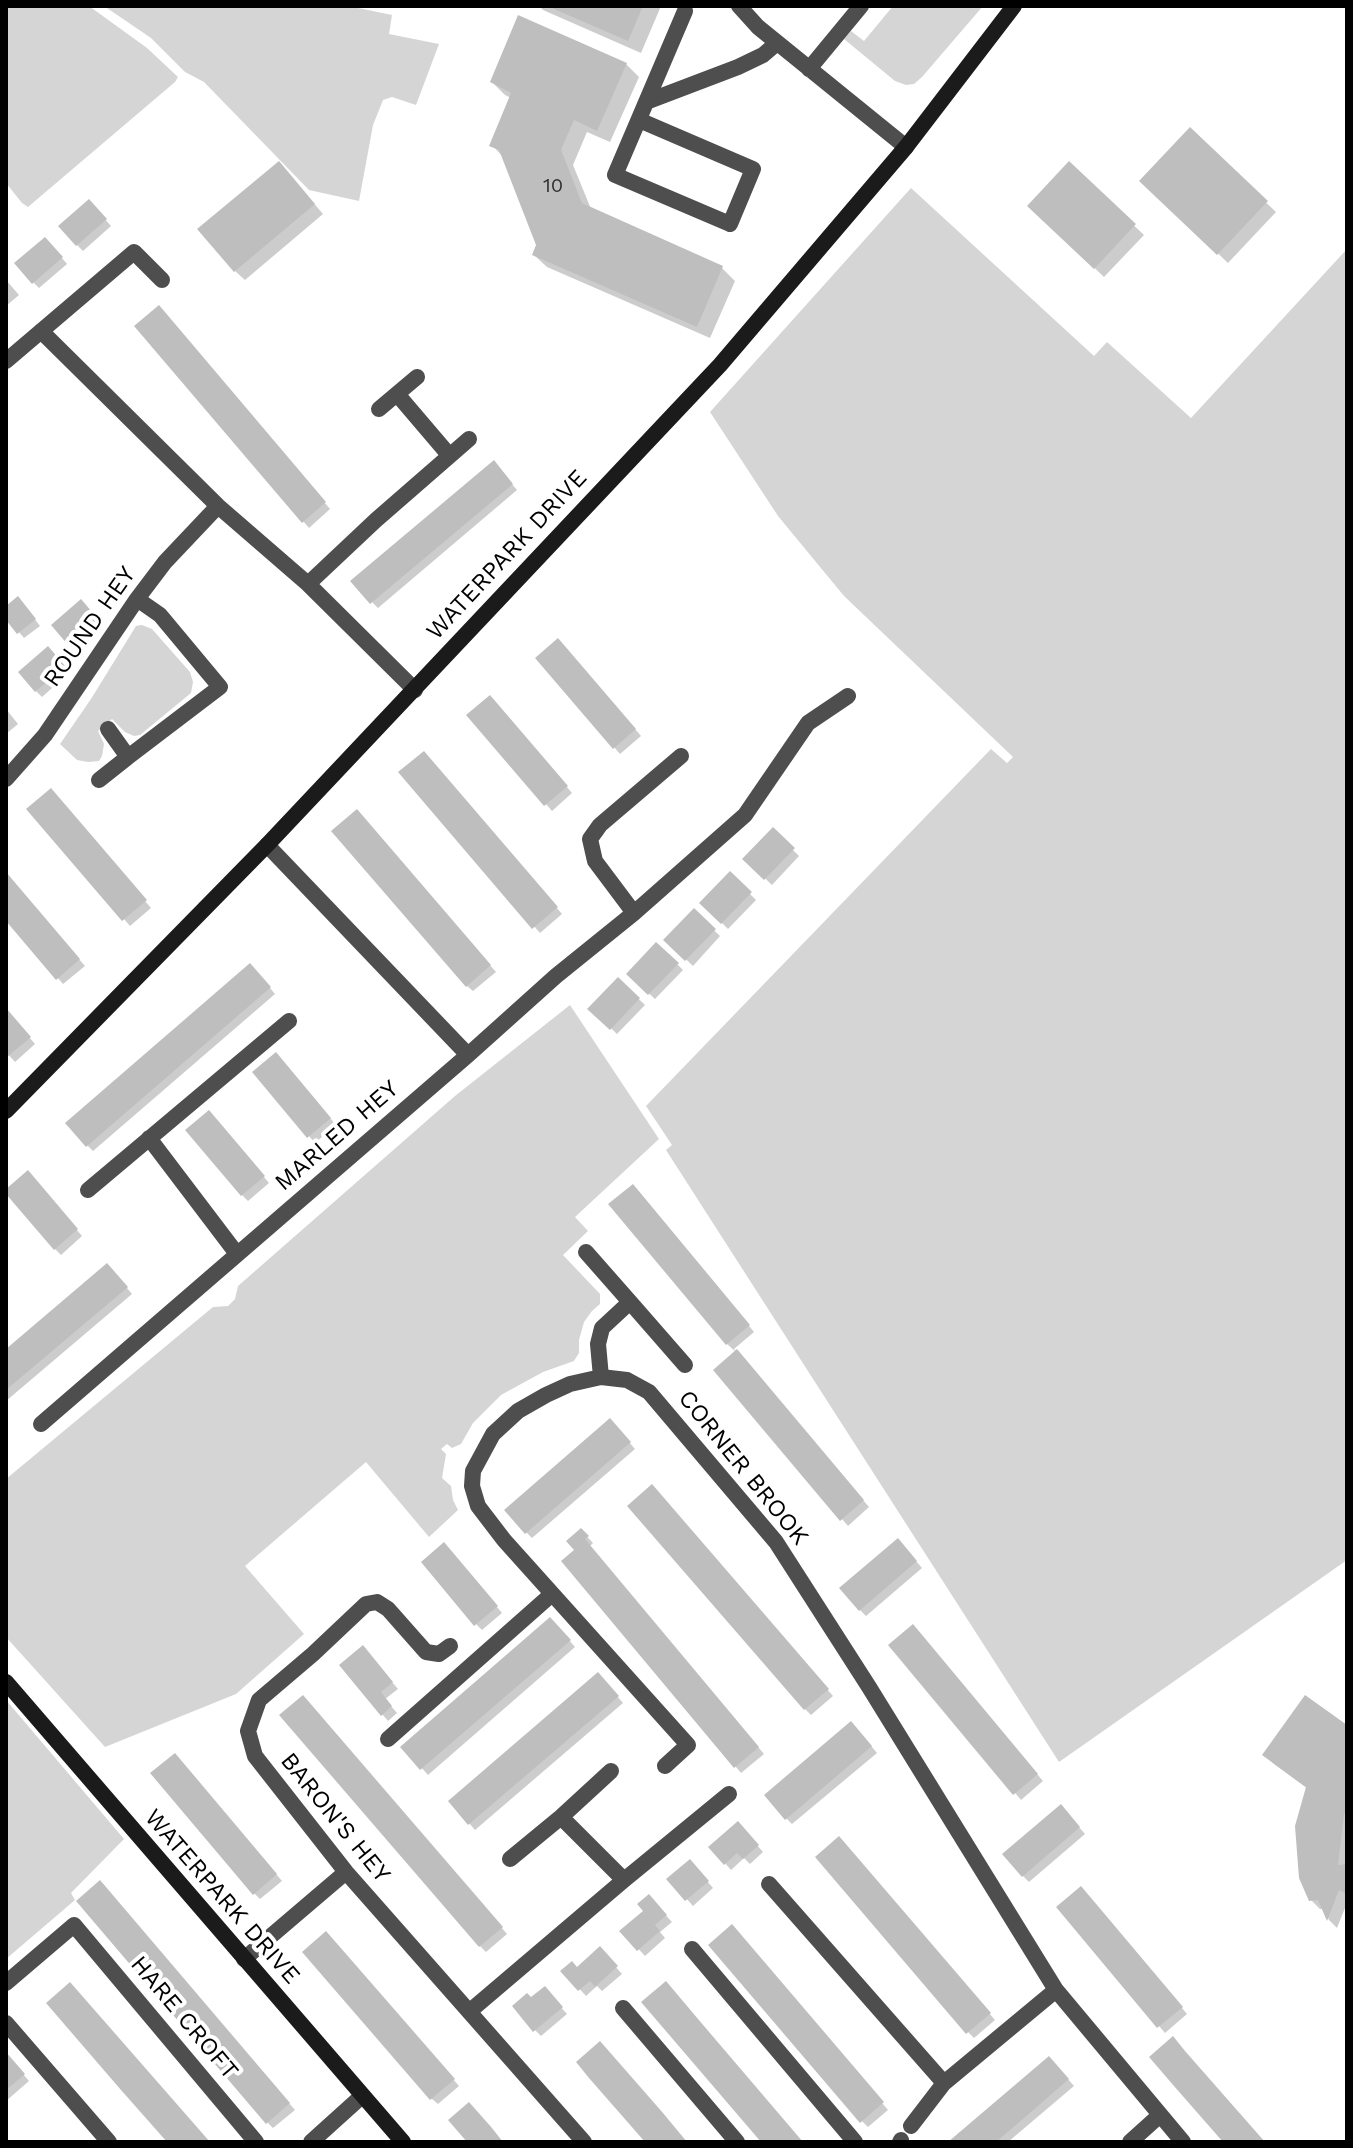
<!DOCTYPE html>
<html>
<head>
<meta charset="utf-8">
<style>
	body { margin:0 }
	#map { position:relative; width:1353px; height:2148px; overflow:hidden; background:#fff; font-family:"Work Sans",sans-serif }
	canvas { display:block }
	.frame { position:absolute; inset:0; border:8px solid #000; pointer-events:none }
</style>
</head>
<body>
<div id="map">
<canvas width="1353" height="2148"></canvas>
<div class="frame"></div>
</div>
<script>
const context = document.querySelector('canvas').getContext('2d');
context.lineJoin = 'round';
function fillPath(path, color) {
  context.fillStyle = color;
  context.fill(path, 'evenodd');
}
function shape(rows) {
  const path = new Path2D();
  for (const r of rows) {
    path.moveTo(r[0], r[1]);
    for (let i = 2; i < r.length; i += 2) path.lineTo(r[i], r[i + 1]);
  }
  return path;
}
function strokePath(path, color, width, dash) {
  context.strokeStyle = color;
  context.lineWidth = width;
  context.lineCap = dash ? 'butt' : 'round';
  context.setLineDash(dash || []);
  context.stroke(path);
}
function label(font, color, halo, rows, align = 'center') {
  context.font = font + ' "Work Sans",sans-serif';
  context.lineWidth = 8;
  context.setLineDash([]);
  context.textBaseline = 'middle';
  context.strokeStyle = halo;
  context.fillStyle = color;
  for (const [text, x, y, turn = 0] of rows) {
    context.save();
    context.translate(x, y);
    context.rotate((+turn || 0) * Math.PI / 180);
    context.textAlign = isNaN(turn) ? turn : align;
    if (halo) context.strokeText(text, 0, 0);
    context.fillText(text, 0, 0);
    context.restore();
  }
}
fillPath(shape([
	[6,6,89,6,147,48,178,77,175,82,28,207,22,203,6,183],
	[104,6,358,6,358,8,392,15,389,34,439,44,416,105,392,97,383,100,373,125,359,201,309,190,204,82,185,72,151,38],
	[893,6,983,6,922,77,914,84,906,85,895,81,844,39,851,31,864,41],
	[911,188,1094,356,1107,342,1191,418,1347,249,1347,1560,1059,1762,666,1150,672,1145,646,1106,991,749,1007,763,1013,757,844,596,778,516,710,412],
	[142,625,152,629,190,672,193,682,191,693,140,735,134,736,125,732,112,719,98,731,104,744,102,756,99,761,88,762,77,760,60,744,91,699,136,626],
	[570,1005,659,1139,575,1217,588,1231,563,1255,600,1294,600,1304,592,1311,584,1322,579,1340,579,1353,574,1361,543,1372,501,1395,473,1423,461,1444,452,1448,447,1444,441,1449,446,1454,442,1478,451,1486,453,1500,458,1510,429,1537,366,1462,245,1566,304,1634,236,1694,105,1747,6,1637,6,1479,213,1307,228,1306,235,1299,238,1286,455,1096],
	[6,1700,124,1839,71,1893,75,1900,6,1959]
]), '#d5d5d5');
fillPath(shape([
	[539,6,661,6,641,53,543,10],
	[626,64,639,77,610,142,587,132,573,165,591,209,722,268,735,281,710,338,547,267,534,255,538,245,504,158,492,145,511,98,505,95,492,82],
	[1190,130,1276,212,1228,263,1142,181],
	[1069,164,1144,235,1104,277,1030,206],
	[288,173,323,214,245,280,235,271],
	[95,208,111,226,83,251,77,245],
	[51,245,67,264,39,288,33,282],
	[6,280,19,295,6,306],
	[164,314,330,509,309,528,137,327],
	[499,469,517,490,378,608,372,602],
	[24,605,40,626,24,638,6,617,6,608],
	[87,608,103,626,75,650,69,644],
	[564,646,641,736,620,754,538,658],
	[54,655,69,673,42,697,36,691],
	[496,703,572,793,552,811,469,715],
	[6,709,18,724,6,734],
	[430,759,562,914,540,933,401,773],
	[57,797,151,908,130,926,29,809],
	[363,818,496,972,473,991,467,986],
	[773,830,799,856,772,885,745,859],
	[6,874,85,966,63,984,6,918],
	[730,874,756,900,728,929,702,903],
	[694,911,720,936,693,966,666,940],
	[657,944,683,970,655,999,628,974],
	[256,971,275,994,93,1151,87,1145],
	[618,979,645,1005,617,1034,590,1008],
	[6,1010,35,1044,15,1062,6,1052],
	[281,1060,336,1125,315,1143,254,1073],
	[215,1118,269,1183,248,1201,242,1195],
	[33,1179,82,1236,61,1255,55,1249],
	[639,1192,754,1332,734,1349,869,1507,848,1526,715,1370,736,1352,727,1344],
	[113,1271,132,1294,6,1401,6,1352],
	[616,1427,635,1449,532,1538,526,1532],
	[657,1493,833,1696,811,1715,805,1709],
	[581,1530,593,1543,590,1546,764,1754,741,1773,564,1562,577,1550],
	[903,1546,922,1568,866,1616,860,1610],
	[450,1551,502,1613,482,1630,476,1624],
	[556,1625,575,1647,428,1775,403,1747],
	[919,1633,1043,1781,1021,1800,891,1645],
	[368,1654,398,1689,385,1699,397,1713,388,1721,341,1665],
	[604,1681,623,1703,475,1830,451,1802],
	[309,1703,507,1934,486,1952,480,1946],
	[1347,1728,1347,1903,1337,1928,1329,1920,1324,1909,1320,1909,1311,1900,1308,1789,1274,1764,1264,1754],
	[857,1729,877,1753,792,1824,786,1818],
	[180,1761,282,1881,260,1899,254,1893],
	[1066,1812,1085,1834,1029,1882,1023,1876],
	[744,1830,763,1852,750,1864,744,1858,731,1870,711,1847],
	[845,1844,995,2020,974,2038,968,2032],
	[695,1867,713,1888,693,1906,669,1879],
	[106,1889,295,2110,273,2128,268,2123],
	[1087,1894,1187,2014,1165,2033,1058,1907],
	[649,1897,672,1922,660,1932,665,1938,645,1956,622,1931,646,1911],
	[737,1933,888,2110,868,2127,862,2121],
	[332,1940,459,2086,438,2104,432,2099],
	[600,1949,622,1974,602,1991,597,1986,586,1996,563,1971,577,1969],
	[550,1995,567,2014,541,2036,535,2030,531,2000],
	[6,2054,29,2081,6,2101],
	[1055,2064,1074,2086,1008,2142,951,2142]
]), '#0003');
fillPath(shape([
	[547,6,643,6,628,41],
	[518,15,627,63,597,131,574,120,561,150,582,203,723,266,697,327,532,255,536,245,499,150,489,146,511,93,490,82],
	[1190,127,1268,201,1217,255,1139,181],
	[279,161,315,204,234,272,197,229],
	[1069,161,1136,224,1094,269,1027,206],
	[89,199,107,219,76,246,58,226],
	[45,237,63,257,32,284,14,263],
	[159,305,326,502,302,523,134,326],
	[494,460,513,484,370,604,350,581],
	[18,596,36,619,17,634,6,620,6,606],
	[81,599,98,619,68,645,51,625],
	[558,638,636,729,613,749,535,658],
	[48,646,65,666,35,692,18,672],
	[490,695,568,786,544,806,466,715],
	[424,751,558,907,532,929,398,772],
	[51,788,147,900,122,921,26,809],
	[357,809,491,965,466,987,331,831],
	[773,827,795,848,764,880,742,859],
	[730,871,752,892,721,924,699,903],
	[6,872,80,959,56,980,6,921],
	[694,908,716,929,685,961,663,940],
	[656,942,679,963,648,995,626,974],
	[250,963,271,987,86,1147,65,1123],
	[618,977,640,998,610,1030,587,1009],
	[6,1008,31,1037,7,1057,6,1055],
	[276,1052,331,1118,307,1138,252,1072],
	[209,1110,265,1176,241,1196,185,1130],
	[28,1170,78,1229,54,1250,6,1194,6,1189],
	[633,1184,750,1325,726,1345,608,1204],
	[107,1263,128,1287,6,1390,6,1349],
	[737,1349,864,1500,840,1521,713,1370],
	[610,1418,631,1442,525,1534,504,1510],
	[652,1484,829,1689,804,1710,627,1506],
	[581,1528,589,1536,585,1539,759,1747,734,1768,561,1561,574,1550,566,1541],
	[898,1538,917,1561,859,1611,839,1588],
	[444,1542,498,1606,474,1626,421,1562],
	[550,1617,571,1640,420,1770,400,1747],
	[913,1624,1038,1774,1013,1795,888,1645],
	[363,1645,393,1682,381,1692,392,1706,381,1716,339,1665],
	[598,1672,619,1696,468,1825,448,1801],
	[303,1695,503,1927,479,1947,279,1715],
	[1305,1695,1347,1725,1347,1810,1344,1814,1338,1865,1347,1864,1347,1894,1339,1890,1327,1921,1318,1900,1309,1901,1299,1878,1295,1826,1306,1787,1262,1755],
	[851,1721,872,1746,785,1820,764,1795],
	[175,1753,277,1874,253,1895,150,1773],
	[1061,1804,1080,1827,1022,1877,1002,1854],
	[738,1821,759,1845,743,1859,737,1853,724,1865,708,1847],
	[839,1836,991,2013,966,2034,815,1857],
	[690,1859,709,1881,685,1901,666,1879],
	[100,1880,290,2103,266,2124,76,1901],
	[1081,1886,1183,2007,1157,2028,1056,1907],
	[649,1894,667,1915,655,1925,660,1931,637,1951,619,1931,643,1911,637,1904],
	[732,1924,884,2102,860,2123,708,1945],
	[326,1931,455,2079,430,2100,302,1952],
	[600,1946,618,1966,595,1987,590,1981,578,1991,560,1971,572,1961,577,1967],
	[666,1981,698,2019,803,2142,761,2142,641,2002],
	[70,1982,210,2142,167,2142,121,2090,46,2003],
	[545,1986,563,2007,533,2032,512,2006,527,1993,531,1997],
	[1173,2036,1185,2051,1265,2142,1223,2142,1174,2086,1149,2057],
	[600,2041,663,2113,687,2142,645,2142,589,2078,576,2062],
	[6,2052,25,2074,6,2090],
	[1049,2056,1069,2079,1031,2112,996,2142,948,2142],
	[469,2102,492,2128,503,2142,467,2142,448,2120]
]), '#bebebe');
strokePath(shape([
	[739,6,758,27,906,147],
	[809,69,861,6],
	[646,102,738,67,763,55,777,43],
	[639,120,753,169,730,224,615,175,685,11],
	[41,331,218,506,308,584,415,690],
	[6,361,134,252,162,280],
	[397,394,449,455],
	[379,409,417,377],
	[308,584,376,520,469,439],
	[128,757,220,687,160,615,137,599],
	[6,779,45,735,137,599,165,562,218,506],
	[99,780,128,757,108,729],
	[267,845,468,1055],
	[634,913,595,861,590,839,600,825,681,756],
	[149,1138,237,1254],
	[88,1190,289,1021],
	[586,1252,630,1302],
	[601,1377,598,1344,602,1328,630,1302,685,1365],
	[41,1424,468,1055,556,976,634,913,745,815,808,723,848,696],
	[450,1646,439,1654,426,1652,388,1609,377,1602,366,1604,313,1654,259,1700,248,1731,255,1756,346,1872,584,2142],
	[388,1739,552,1594],
	[665,1766,688,1745,504,1540,478,1506,472,1486,473,1471,493,1434,518,1411,546,1395,570,1384,601,1377,627,1380,649,1392,776,1542,869,1687,1056,1990,1183,2142],
	[561,1817,624,1880],
	[510,1859,561,1817,611,1771],
	[769,1884,944,2083],
	[692,1949,855,2142],
	[244,1959,346,1872],
	[6,1983,74,1925,256,2142],
	[623,2008,737,2142],
	[470,2011,624,1880,729,1794],
	[6,2023,109,2142],
	[911,2126,944,2083,1056,1990],
	[311,2142,362,2096],
	[900,2142,901,2140],
	[1130,2142,1160,2115]
]), '#4e4e4e', 16);
strokePath(shape([
	[6,1111,267,845,720,365,906,147,1014,6],
	[6,1682,403,2142]
]), '#1b1b1b', 16);
label('20px', '#303030', null, [
	["10",553,186]
]);
label('24px', '#000', '#fff', [
	["WATERPARK DRIVE",507,555,-47],
	["ROUND HEY",90,627,-55],
	["MARLED HEY",337,1136,-41],
	["CORNER BROOK",743,1468,51],
	["BARON'S HEY",335,1818,51],
	["WATERPARK DRIVE",222,1897,49],
	["HARE CROFT",184,2018,50]
]);
</script>
</body>
</html>
